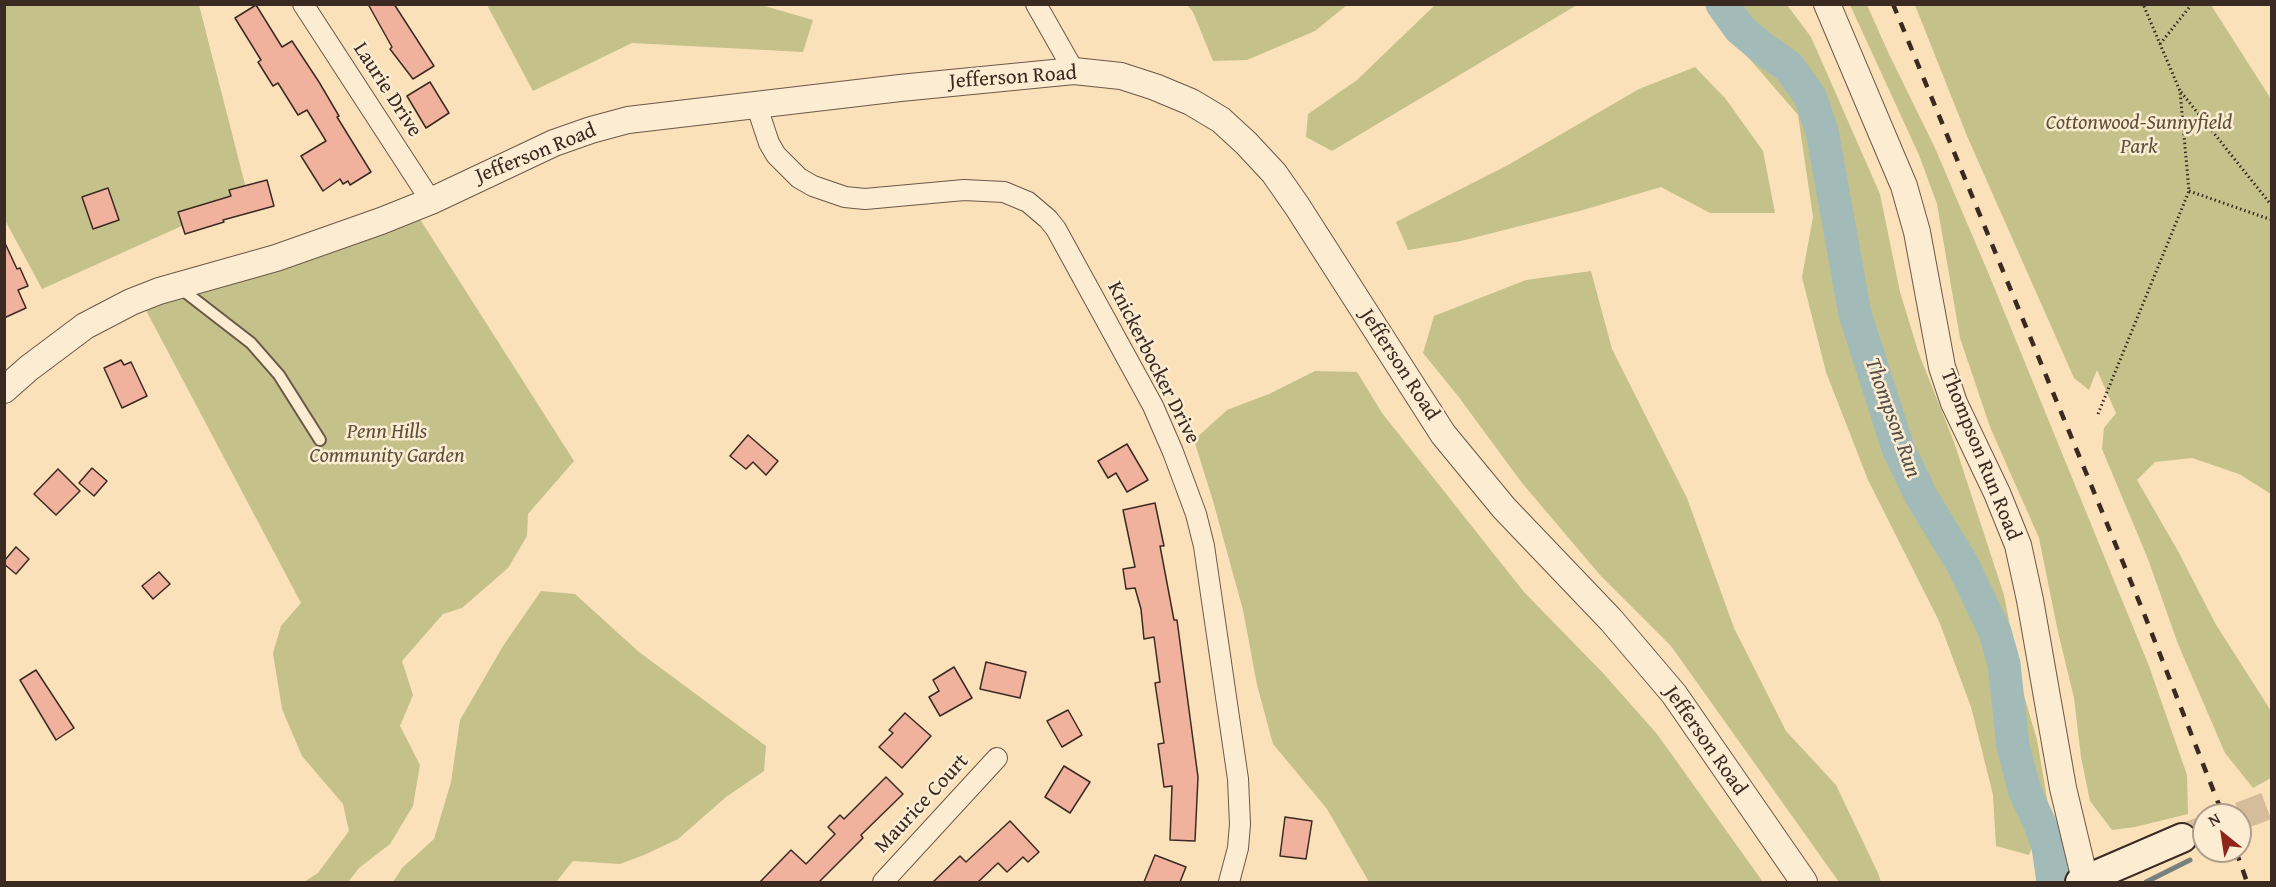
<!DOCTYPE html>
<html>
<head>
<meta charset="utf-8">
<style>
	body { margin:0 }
	#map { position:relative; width:2276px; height:887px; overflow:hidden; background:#fbe1b9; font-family:"Gentium Book Plus",serif }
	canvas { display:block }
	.frame { position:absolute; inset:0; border:6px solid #3b2a22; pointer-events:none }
	.north { position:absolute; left:2192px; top:803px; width:60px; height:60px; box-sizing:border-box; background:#fcecd2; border:2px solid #af9e8c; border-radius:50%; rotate:330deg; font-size:16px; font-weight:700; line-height:24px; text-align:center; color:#3b2a22 }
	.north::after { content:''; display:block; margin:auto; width:21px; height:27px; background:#8f2418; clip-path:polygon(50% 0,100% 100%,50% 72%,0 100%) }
</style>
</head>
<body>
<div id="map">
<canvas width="2276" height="887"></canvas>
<div class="frame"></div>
<div class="north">N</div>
</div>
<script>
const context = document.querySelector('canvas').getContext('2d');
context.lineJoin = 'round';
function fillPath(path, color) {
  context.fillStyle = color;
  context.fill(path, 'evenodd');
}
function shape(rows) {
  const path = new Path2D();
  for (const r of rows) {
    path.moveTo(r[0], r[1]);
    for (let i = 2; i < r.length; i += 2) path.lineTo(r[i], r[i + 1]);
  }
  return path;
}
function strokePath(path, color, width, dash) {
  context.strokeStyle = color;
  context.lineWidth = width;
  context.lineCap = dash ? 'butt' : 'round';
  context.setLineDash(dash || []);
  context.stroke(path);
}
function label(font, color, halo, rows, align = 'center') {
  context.font = font + ' "Gentium Book Plus",serif';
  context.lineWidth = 5;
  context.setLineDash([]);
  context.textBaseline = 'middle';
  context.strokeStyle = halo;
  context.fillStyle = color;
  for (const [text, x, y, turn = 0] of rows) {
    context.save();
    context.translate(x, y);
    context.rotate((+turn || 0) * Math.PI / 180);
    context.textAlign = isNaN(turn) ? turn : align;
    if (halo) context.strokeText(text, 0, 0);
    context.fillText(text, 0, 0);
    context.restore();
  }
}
fillPath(shape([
	[4,5,199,5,248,196,42,289,5,220],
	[761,5,813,20,803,52,632,43,533,91,487,5],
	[1187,5,1347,5,1315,31,1247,60,1213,61,1193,12],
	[1435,5,1577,5,1332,151,1306,137,1308,114,1357,80],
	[1734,5,1787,5,1811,37,1880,194,1900,292,1919,354,1954,442,2004,595,2023,692,2037,740,2048,804,2029,855,1996,846,1993,795,1971,707,1939,621,1868,480,1826,372,1802,277,1813,217,1798,115,1735,42],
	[1850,5,1867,5,1888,52,1935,148,1990,277,2149,666,2187,775,2188,814,2135,827,2112,830,2090,801,2081,757,2074,698,2058,632,2039,538,1990,427,1960,338,1937,204,1919,155],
	[1915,5,2211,5,2271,99,2271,494,2239,474,2192,458,2155,462,2137,480,2178,551,2215,623,2271,711,2271,778,2253,788,2225,753,2178,644,2148,559,2102,449,2104,428,2116,413,2097,370,2089,390,2074,378,1967,136],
	[1695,67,1725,98,1763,151,1775,213,1710,213,1661,187,1583,210,1461,241,1408,250,1396,222,1508,165,1639,89],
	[418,216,574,461,528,514,527,536,508,568,462,608,443,614,402,661,413,695,400,726,420,765,413,806,390,844,359,868,348,882,304,882,318,873,349,831,343,804,302,756,282,709,273,653,281,626,301,603,140,299],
	[1591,271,1612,349,1687,498,1734,628,1786,731,1836,785,1878,873,1881,882,1839,882,1671,646,1600,575,1522,483,1458,396,1423,353,1434,316,1526,280],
	[1315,371,1357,372,1382,413,1524,592,1602,672,1657,734,1763,882,1369,882,1327,809,1273,744,1257,685,1243,610,1213,501,1194,440,1227,410,1269,394],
	[541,591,575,594,639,652,766,746,764,771,726,797,678,839,644,855,620,864,573,861,556,882,393,882,402,868,434,839,451,782,460,720,503,646]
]), '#c4c18b');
strokePath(shape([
	[2146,882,2190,860]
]), '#79817d', 5);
strokePath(shape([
	[1722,4,1740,29,1766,51,1788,66,1810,96,1822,131,1855,314,1898,448,1921,496,1963,565,1995,632,2004,664,2013,746,2025,792,2040,824,2048,847,2053,882]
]), '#a2bbb9', 33);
const building = shape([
	[368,4,394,4,434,66,413,79,390,49,392,47,368,4],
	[256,5,282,47,292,41,319,82,339,116,337,117,371,172,350,185,348,181,343,184,340,179,323,191,301,156,326,141,307,110,298,115,278,83,273,86,258,62,261,60,235,18,256,5],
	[430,82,449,113,426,128,407,96,430,82],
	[267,180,274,206,223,220,224,222,185,234,178,212,231,196,229,190,267,180],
	[108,188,119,220,93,229,82,197,108,188],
	[4,241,17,269,20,268,28,286,18,290,26,308,4,318,4,241],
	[121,360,124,365,131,362,147,396,122,408,104,368,121,360],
	[748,435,778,461,766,475,753,462,746,469,730,456,748,435],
	[1127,444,1148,480,1127,492,1116,473,1108,478,1098,461,1127,444],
	[92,468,107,481,94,496,79,483,92,468],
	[58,469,80,491,56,515,34,494,58,469],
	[1155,503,1164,546,1160,546,1174,620,1177,620,1198,777,1195,841,1170,840,1172,786,1164,787,1158,744,1164,743,1155,683,1160,682,1154,637,1144,639,1141,609,1135,588,1126,589,1123,569,1135,567,1123,510,1155,503],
	[16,547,29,559,16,574,4,564,4,561,16,547],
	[159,572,170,584,153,599,142,586,159,572],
	[986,662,1026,672,1020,698,980,689,986,662],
	[954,667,972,698,940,716,929,697,939,691,933,680,954,667],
	[36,670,74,728,56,740,20,680,36,670],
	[1068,710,1082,735,1062,747,1047,721,1068,710],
	[905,713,931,736,902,768,879,747,893,733,889,730,905,713],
	[1064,766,1090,782,1070,813,1045,797,1064,766],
	[886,777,903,794,861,835,863,838,819,882,760,882,791,850,806,864,835,834,828,827,840,815,844,819,886,777],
	[1285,817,1312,821,1306,859,1280,856,1285,817],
	[1010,821,1039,852,1028,862,1023,857,1007,872,998,863,978,882,933,882,960,856,966,862,1010,821],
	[1155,855,1186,867,1180,882,1144,882,1155,855]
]);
fillPath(building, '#f0b29c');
strokePath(building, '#3b2a22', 1.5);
strokePath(shape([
	[2240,816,2272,804],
	[2182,838,2204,830]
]), '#d5bc9b', 28, [28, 14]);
const service = shape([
	[180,288,251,343,279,375,320,440]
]);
const minor = shape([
	[303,4,431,201],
	[1036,4,1074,71],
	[756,104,769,143,776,155,799,178,813,186,845,197,865,199,964,190,1004,192,1028,202,1048,219,1056,229,1153,406,1173,452,1196,514,1204,546,1238,779,1240,824,1238,848,1229,882],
	[883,882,997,758]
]);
const tertiary = shape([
	[1827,4,1904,186,1917,232,1942,367,1954,403,1997,493,2018,545,2030,600,2063,788,2085,880],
	[4,390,29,368,85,326,131,302,159,291,276,258,381,221,431,201,554,143,591,130,628,120,900,88,1074,71,1121,76,1155,87,1191,102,1221,120,1246,143,1274,173,1297,206,1443,434,1504,508,1611,620,1674,694,1804,882]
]);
const secondary = shape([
	[2080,882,2182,838]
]);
strokePath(service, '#6b5848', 14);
strokePath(minor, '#6b5848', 22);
strokePath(tertiary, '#6b5848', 28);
strokePath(secondary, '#3b2a22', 32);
strokePath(shape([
	[2160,44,2192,4],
	[2181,92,2272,206],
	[2189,191,2272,220],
	[2098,414,2189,191,2180,91,2143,4]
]), '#3b2a22', 3, [1.5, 3]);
strokePath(service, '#fcecd2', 10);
strokePath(minor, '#fcecd2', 20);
strokePath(tertiary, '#fcecd2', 26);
strokePath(secondary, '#fcecd2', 28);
strokePath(shape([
	[1893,4,2143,611,2223,815],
	[2236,851,2247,882]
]), '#3b2a22', 4.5, [10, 10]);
label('21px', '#3b2a22', '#fcecd2', [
	["Jefferson Road",1013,78,-4],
	["Laurie Drive",387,90,57],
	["Jefferson Road",536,154,-22],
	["Knickerbocker Drive",1153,363,63],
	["Jefferson Road",1399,365,57],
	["Thompson Run Road",1980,455,68],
	["Jefferson Road",1705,741,55],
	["Maurice Court",922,804,-47]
]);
label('italic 21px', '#5d503c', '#fcecd2', [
	["Cottonwood-Sunnyfield",2139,124],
	["Park",2139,148],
	["Penn Hills",387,433],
	["Community Garden",387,457]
]);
label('italic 22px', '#554e48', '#fcecd2', [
	["Thompson Run",1892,418,70]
]);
</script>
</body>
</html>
